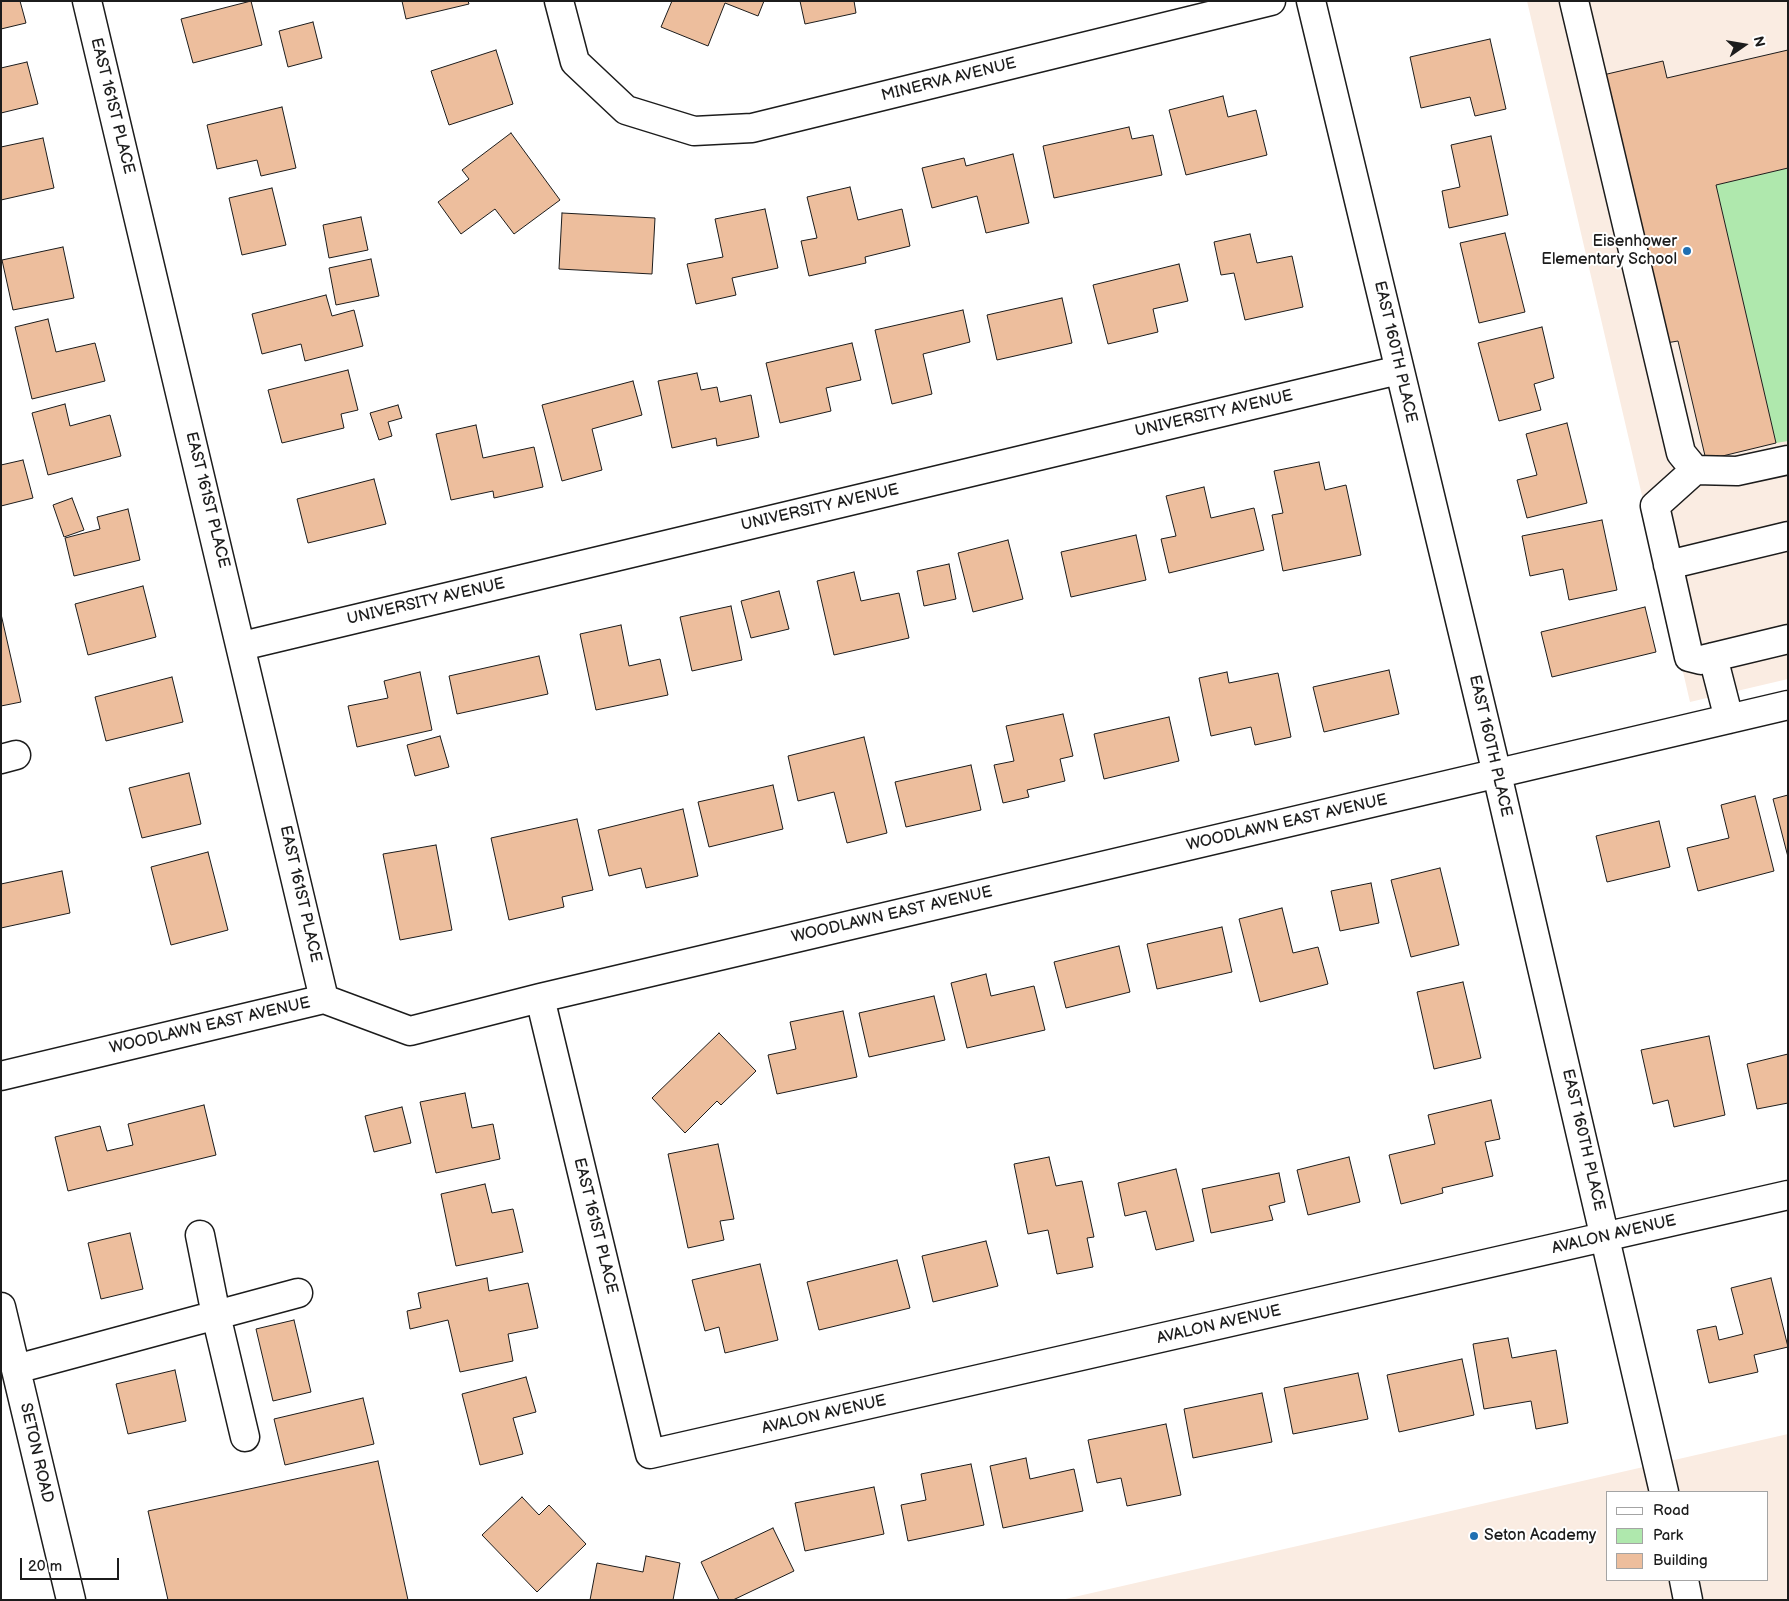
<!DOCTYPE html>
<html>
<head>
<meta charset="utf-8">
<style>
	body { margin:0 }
	#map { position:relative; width:1789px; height:1601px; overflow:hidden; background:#fff; font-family:"Balsamiq Sans",sans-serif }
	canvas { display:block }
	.frame { position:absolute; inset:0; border:2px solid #1c1c1c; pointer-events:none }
	.legend { position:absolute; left:1606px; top:1491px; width:162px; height:90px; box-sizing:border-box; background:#fff; border:1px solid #a4a4a4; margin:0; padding:6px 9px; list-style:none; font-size:15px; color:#1c1c1c }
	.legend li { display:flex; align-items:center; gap:10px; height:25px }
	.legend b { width:25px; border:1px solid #a4a4a4 }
	.north { position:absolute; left:1719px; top:20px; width:50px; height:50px; -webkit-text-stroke:4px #fff; paint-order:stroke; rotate:77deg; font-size:14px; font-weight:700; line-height:20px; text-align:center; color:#1c1c1c }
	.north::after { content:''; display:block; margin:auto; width:18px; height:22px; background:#1c1c1c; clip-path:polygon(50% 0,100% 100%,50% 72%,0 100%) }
	.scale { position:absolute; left:20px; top:1558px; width:99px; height:22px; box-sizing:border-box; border:2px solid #1c1c1c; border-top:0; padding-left:6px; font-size:15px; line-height:18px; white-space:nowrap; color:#1c1c1c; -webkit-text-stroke:4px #fff; paint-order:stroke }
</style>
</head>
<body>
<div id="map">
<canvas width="1789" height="1601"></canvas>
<div class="frame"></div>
<ul class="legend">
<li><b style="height:6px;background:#fff"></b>Road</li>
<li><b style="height:14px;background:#afe8ad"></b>Park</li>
<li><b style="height:14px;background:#edbe9d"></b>Building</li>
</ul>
<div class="north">N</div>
<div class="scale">20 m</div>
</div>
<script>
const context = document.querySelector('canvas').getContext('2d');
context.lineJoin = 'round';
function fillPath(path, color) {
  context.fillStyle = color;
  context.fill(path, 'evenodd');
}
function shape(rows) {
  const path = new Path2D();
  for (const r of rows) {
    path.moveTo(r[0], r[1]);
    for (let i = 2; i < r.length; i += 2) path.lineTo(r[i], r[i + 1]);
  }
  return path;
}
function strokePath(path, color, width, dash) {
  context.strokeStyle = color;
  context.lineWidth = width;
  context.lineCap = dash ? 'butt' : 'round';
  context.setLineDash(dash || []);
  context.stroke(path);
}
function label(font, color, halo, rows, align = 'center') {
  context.font = font + ' "Balsamiq Sans",sans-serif';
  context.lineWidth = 4;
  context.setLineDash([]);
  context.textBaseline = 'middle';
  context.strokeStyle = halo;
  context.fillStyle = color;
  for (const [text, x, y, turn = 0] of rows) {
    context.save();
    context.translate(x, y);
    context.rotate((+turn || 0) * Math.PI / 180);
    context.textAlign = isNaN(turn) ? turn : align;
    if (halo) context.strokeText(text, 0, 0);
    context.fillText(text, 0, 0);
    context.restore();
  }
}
fillPath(shape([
	[1527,1,1788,1,1788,679,1690,702],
	[1788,1434,1788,1600,1061,1600],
	[1608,1492,1768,1492,1768,1580,1608,1580]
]), '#faece2');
fillPath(shape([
	[1788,168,1788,441,1776,443,1716,185]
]), '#afe8ad');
const building = shape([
	[1,1,20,1,26,23,1,29,1,1],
	[251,1,262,45,193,63,181,19,251,1],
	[402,1,468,1,469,4,406,19,402,1],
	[672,1,764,1,758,16,725,3,708,46,661,27,672,1],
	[800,1,854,1,856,13,805,24,800,1],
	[313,22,322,58,288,67,279,31,313,22],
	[1490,39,1506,109,1475,116,1470,97,1421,108,1410,57,1490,39],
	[496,50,513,104,449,125,431,71,496,50],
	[1788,50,1788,168,1716,185,1776,443,1706,460,1678,341,1666,343,1603,75,1663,61,1667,78,1788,50],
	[27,62,38,104,1,113,1,68,27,62],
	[1223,96,1228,117,1256,110,1267,155,1186,175,1169,110,1223,96],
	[282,107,296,168,261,176,257,160,217,169,207,125,282,107],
	[1129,127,1132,139,1153,135,1162,175,1054,198,1043,146,1129,127],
	[511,133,560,200,514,234,495,209,461,234,438,202,469,179,462,170,511,133],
	[1491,136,1508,215,1449,228,1442,191,1460,187,1451,145,1491,136],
	[43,138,54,188,1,200,1,147,43,138],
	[1013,154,1029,223,986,233,977,196,932,208,922,168,964,158,966,166,1013,154],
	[850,187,858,220,902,209,910,246,865,257,866,263,809,276,801,241,817,238,807,197,850,187],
	[272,188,286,245,242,255,229,198,272,188],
	[765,209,778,268,732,278,736,295,696,304,687,264,723,257,715,219,765,209],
	[562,213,655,218,652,274,559,269,562,213],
	[361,217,368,250,329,258,323,225,361,217],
	[1505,233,1525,312,1479,323,1460,243,1505,233],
	[1250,234,1257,263,1292,256,1303,307,1245,320,1234,273,1221,275,1214,242,1250,234],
	[63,247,74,298,13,310,2,260,63,247],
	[371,259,379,296,336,305,329,268,371,259],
	[1179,264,1188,301,1153,309,1158,332,1108,344,1093,285,1179,264],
	[326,295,332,316,354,310,363,346,305,361,301,344,262,354,252,314,326,295],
	[1062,298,1072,343,997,360,987,315,1062,298],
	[963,310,970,342,923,354,932,394,892,404,875,330,963,310],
	[48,319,56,352,95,343,105,381,32,399,15,327,48,319],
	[1542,327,1554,378,1534,384,1541,410,1499,421,1478,343,1542,327],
	[852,343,861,380,826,388,831,411,780,423,766,363,852,343],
	[348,370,358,410,341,414,344,428,282,443,268,390,348,370],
	[697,373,701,390,717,387,720,402,751,395,759,437,717,446,716,438,672,448,658,381,697,373],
	[633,381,642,415,592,429,602,470,562,481,542,405,633,381],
	[65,404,70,426,110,415,121,456,48,475,32,413,65,404],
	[398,405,402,418,388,422,392,436,379,440,370,413,398,405],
	[1567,423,1587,503,1527,518,1517,480,1537,475,1526,434,1567,423],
	[476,425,483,458,534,447,543,487,494,498,493,491,451,500,436,434,476,425],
	[23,460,33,498,1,506,1,465,23,460],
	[1319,462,1325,490,1346,485,1361,555,1283,571,1272,515,1283,513,1274,471,1319,462],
	[374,479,386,524,308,543,297,499,374,479],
	[1204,487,1211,518,1254,508,1264,550,1169,573,1161,539,1176,536,1166,496,1204,487],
	[72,498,84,530,64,537,53,505,72,498],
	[128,509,140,560,74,576,65,538,100,529,97,517,128,509],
	[1602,520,1617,590,1569,600,1563,569,1530,576,1522,536,1602,520],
	[1136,535,1146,580,1071,597,1061,552,1136,535],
	[1008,540,1023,599,973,612,958,553,1008,540],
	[949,564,956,599,924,606,917,571,949,564],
	[854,572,861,601,899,593,909,638,834,655,817,581,854,572],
	[143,586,156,637,88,655,75,604,143,586],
	[779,591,789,629,751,638,741,601,779,591],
	[731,606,742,660,692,671,680,617,731,606],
	[1645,607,1656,652,1552,677,1541,632,1645,607],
	[1,614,21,702,1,706,1,614],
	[621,625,629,666,660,659,668,695,596,710,580,634,621,625],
	[539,656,548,694,457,714,449,676,539,656],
	[1389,670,1399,714,1324,732,1313,687,1389,670],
	[420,672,432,730,357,747,348,706,388,698,384,681,420,672],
	[1227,672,1229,683,1278,673,1291,737,1255,745,1251,727,1211,736,1199,678,1227,672],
	[172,677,183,722,106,741,95,697,172,677],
	[1063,714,1073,756,1060,759,1065,781,1027,790,1029,797,1003,803,994,765,1014,761,1006,726,1063,714],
	[1169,717,1179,761,1104,779,1094,734,1169,717],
	[440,736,449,767,415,776,407,745,440,736],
	[864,737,887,833,847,843,834,792,798,801,788,756,864,737],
	[971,765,981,810,906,827,895,782,971,765],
	[189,773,201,824,142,838,129,788,189,773],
	[773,785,783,829,709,847,698,802,773,785],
	[1788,795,1788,857,1773,799,1788,795],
	[1755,796,1774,871,1698,891,1687,848,1729,838,1721,805,1755,796],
	[683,809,698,876,646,888,641,868,609,876,598,830,683,809],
	[577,819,593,890,562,897,564,907,509,920,491,838,577,819],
	[1659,821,1670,867,1607,882,1596,836,1659,821],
	[436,845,452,930,400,940,383,854,436,845],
	[208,852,228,930,171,945,151,867,208,852],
	[1440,868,1459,945,1411,957,1391,880,1440,868],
	[62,871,70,913,1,928,1,884,62,871],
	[1371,883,1379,923,1340,931,1331,891,1371,883],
	[1282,908,1293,953,1318,947,1328,984,1260,1002,1239,919,1282,908],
	[1222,927,1232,972,1157,989,1147,944,1222,927],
	[1119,946,1130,992,1066,1008,1054,962,1119,946],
	[986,974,991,996,1034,986,1045,1030,967,1048,951,983,986,974],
	[1463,982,1481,1058,1434,1069,1417,992,1463,982],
	[934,996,945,1040,869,1057,859,1013,934,996],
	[843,1011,857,1077,777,1094,768,1055,796,1049,790,1022,843,1011],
	[719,1033,756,1071,721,1105,717,1101,685,1133,652,1098,719,1033],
	[1709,1036,1725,1115,1674,1127,1668,1100,1653,1104,1641,1050,1709,1036],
	[1788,1054,1788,1103,1757,1109,1747,1064,1788,1054],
	[465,1093,472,1128,493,1124,500,1159,436,1173,420,1102,465,1093],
	[1491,1100,1500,1139,1485,1142,1493,1176,1442,1188,1443,1193,1401,1204,1389,1155,1435,1144,1428,1115,1491,1100],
	[204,1105,216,1155,68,1191,55,1137,100,1126,107,1151,133,1145,128,1124,204,1105],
	[402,1107,411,1143,374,1152,365,1116,402,1107],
	[718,1144,734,1219,720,1221,724,1240,688,1248,668,1154,718,1144],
	[1049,1157,1056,1186,1082,1181,1094,1237,1087,1238,1093,1267,1057,1274,1048,1230,1028,1234,1014,1164,1049,1157],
	[1349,1157,1360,1202,1308,1215,1297,1170,1349,1157],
	[1176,1169,1194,1241,1156,1250,1146,1211,1125,1216,1118,1183,1176,1169],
	[1279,1173,1285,1202,1269,1206,1273,1220,1211,1233,1202,1189,1279,1173],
	[485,1184,492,1213,513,1209,523,1252,456,1266,441,1194,485,1184],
	[130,1233,143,1289,101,1299,88,1243,130,1233],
	[986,1241,998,1286,933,1302,922,1256,986,1241],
	[897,1260,910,1308,819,1330,807,1282,897,1260],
	[760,1264,778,1340,725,1353,719,1327,705,1331,692,1280,760,1264],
	[487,1278,489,1291,528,1283,538,1328,508,1334,513,1361,460,1372,448,1320,410,1329,407,1311,421,1308,418,1293,487,1278],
	[1771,1278,1788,1347,1754,1355,1758,1372,1709,1383,1697,1330,1716,1326,1719,1340,1743,1334,1731,1288,1771,1278],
	[294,1320,311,1392,273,1401,256,1329,294,1320],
	[1508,1338,1512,1358,1556,1350,1568,1423,1536,1429,1531,1401,1484,1409,1473,1344,1508,1338],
	[1462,1359,1474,1415,1399,1432,1387,1375,1462,1359],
	[175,1370,186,1421,128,1434,116,1384,175,1370],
	[1358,1373,1368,1419,1293,1434,1284,1388,1358,1373],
	[526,1377,536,1412,513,1418,523,1454,480,1465,462,1394,526,1377],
	[1262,1393,1272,1442,1193,1458,1184,1409,1262,1393],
	[363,1398,374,1444,285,1465,274,1419,363,1398],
	[1166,1424,1181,1495,1127,1506,1121,1478,1097,1483,1088,1440,1166,1424],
	[1026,1458,1030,1479,1074,1469,1083,1511,1003,1528,990,1466,1026,1458],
	[378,1461,408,1600,168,1600,148,1511,378,1461],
	[971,1464,984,1525,908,1541,901,1505,926,1500,921,1474,971,1464],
	[874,1487,884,1534,805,1551,795,1503,874,1487],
	[522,1497,539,1515,549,1505,586,1544,537,1592,482,1535,522,1497],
	[773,1528,794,1571,733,1600,719,1600,701,1562,773,1528],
	[646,1556,680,1563,673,1600,590,1600,597,1563,643,1572,646,1556]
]);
fillPath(building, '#edbe9d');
strokePath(building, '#1c1c1c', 1);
const minor = shape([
	[87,1,324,999],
	[559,1,575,62,626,110,694,131,752,128,1271,1],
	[1311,1,1497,774,1664,1492],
	[1574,1,1681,453,1695,470,1737,471,1788,460],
	[1695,470,1655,506,1689,657,1701,660,1788,639],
	[1668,565,1788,536],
	[242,646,1399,370],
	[1713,657,1729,719],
	[1,759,16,755],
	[540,998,650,1454,1788,1195],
	[1,1076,324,999,410,1031,540,998,1788,705],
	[200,1235,216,1315,245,1437],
	[1,1307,71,1600],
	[16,1369,298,1293],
	[1684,1580,1688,1600]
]);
strokePath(minor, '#1c1c1c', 31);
strokePath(minor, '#fff', 28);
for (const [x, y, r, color] of [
	[1687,251,5,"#1f6fb2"],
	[1474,1536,5,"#1f6fb2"]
]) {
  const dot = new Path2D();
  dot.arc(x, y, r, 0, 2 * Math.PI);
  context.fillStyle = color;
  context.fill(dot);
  strokePath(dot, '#fff', 2);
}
label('16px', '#1c1c1c', '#fff', [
	["MINERVA AVENUE",949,80,-14],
	["EAST 161ST PLACE",112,106,76],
	["EAST 160TH PLACE",1395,352,77],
	["UNIVERSITY AVENUE",1214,414,-13],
	["EAST 161ST PLACE",207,500,76],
	["UNIVERSITY AVENUE",820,508,-13],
	["UNIVERSITY AVENUE",426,602,-13],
	["EAST 160TH PLACE",1490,746,77],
	["WOODLAWN EAST AVENUE",1287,823,-13],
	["EAST 161ST PLACE",300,894,77],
	["WOODLAWN EAST AVENUE",892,915,-13],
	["WOODLAWN EAST AVENUE",210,1026,-13],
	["EAST 160TH PLACE",1583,1140,77],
	["EAST 161ST PLACE",595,1226,76],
	["AVALON AVENUE",1614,1235,-13],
	["AVALON AVENUE",1219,1325,-13],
	["AVALON AVENUE",824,1415,-13],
	["SETON ROAD",36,1453,77]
]);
label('16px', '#1c1c1c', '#fff', [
	["Eisenhower",1677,242],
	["Elementary School",1677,260],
	["Seton Academy",1484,1536,"left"]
], 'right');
</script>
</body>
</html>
